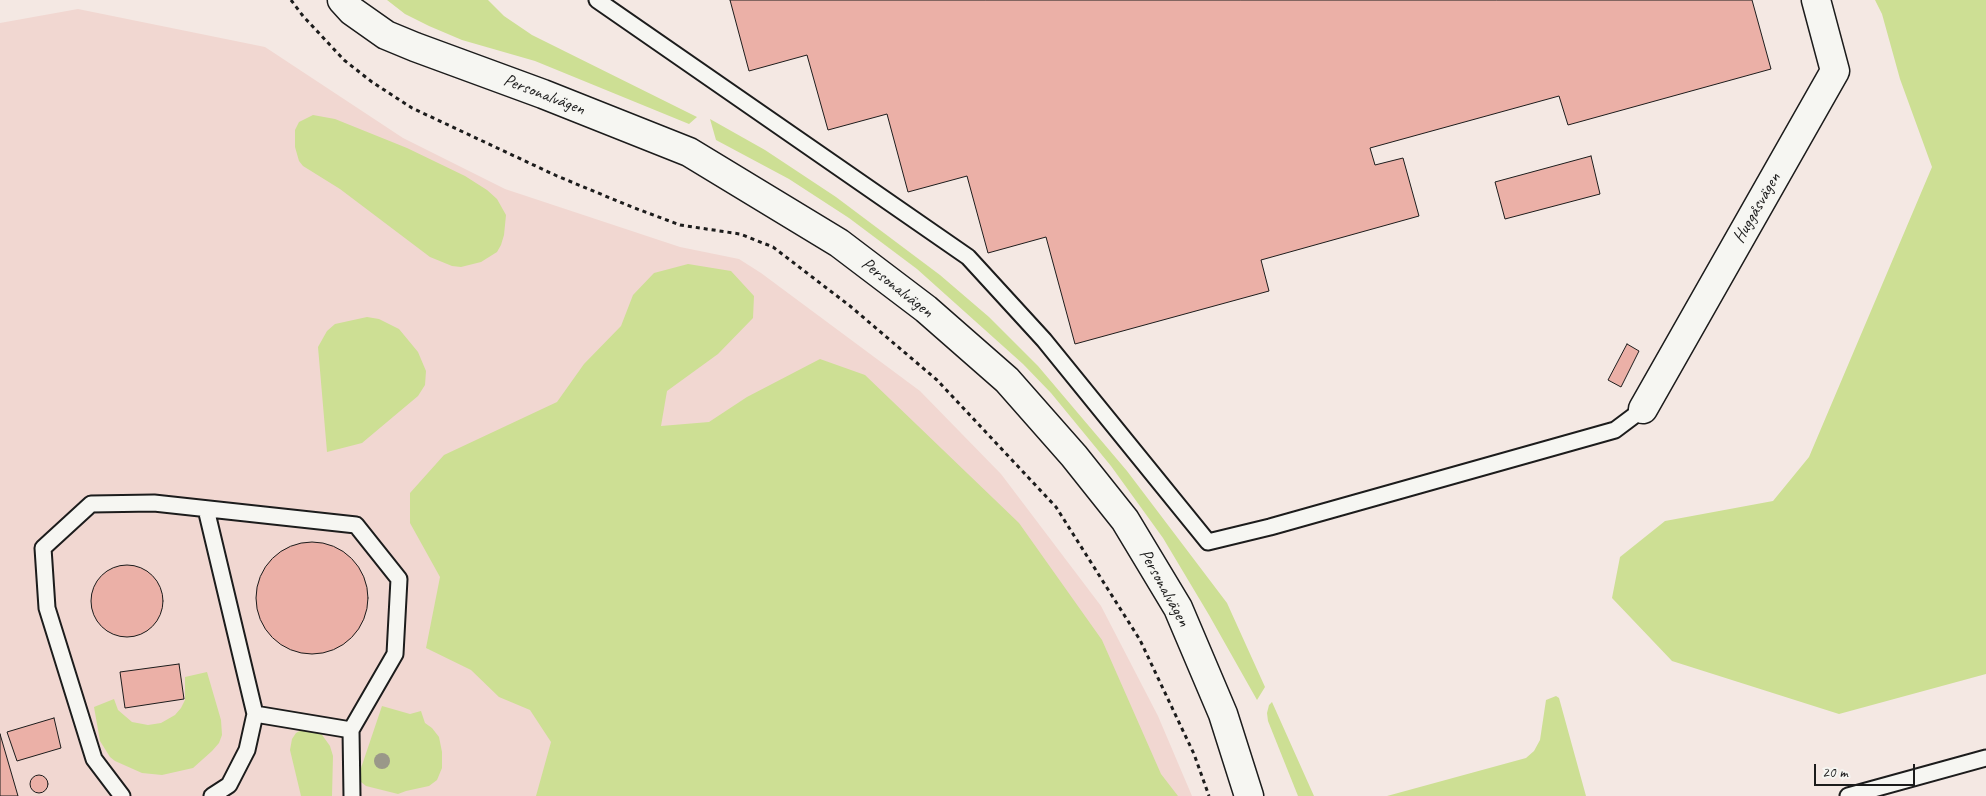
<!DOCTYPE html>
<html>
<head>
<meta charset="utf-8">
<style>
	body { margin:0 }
	#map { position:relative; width:1986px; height:796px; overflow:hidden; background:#f4e8e3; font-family:Caveat,sans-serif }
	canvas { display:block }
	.scale { position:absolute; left:1814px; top:764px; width:101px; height:22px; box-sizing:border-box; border:2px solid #1c1c1c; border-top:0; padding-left:6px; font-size:15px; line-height:18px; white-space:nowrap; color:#1c1c1c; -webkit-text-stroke:4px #f6f6f2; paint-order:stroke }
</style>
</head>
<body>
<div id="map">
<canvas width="1986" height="796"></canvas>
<div class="scale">20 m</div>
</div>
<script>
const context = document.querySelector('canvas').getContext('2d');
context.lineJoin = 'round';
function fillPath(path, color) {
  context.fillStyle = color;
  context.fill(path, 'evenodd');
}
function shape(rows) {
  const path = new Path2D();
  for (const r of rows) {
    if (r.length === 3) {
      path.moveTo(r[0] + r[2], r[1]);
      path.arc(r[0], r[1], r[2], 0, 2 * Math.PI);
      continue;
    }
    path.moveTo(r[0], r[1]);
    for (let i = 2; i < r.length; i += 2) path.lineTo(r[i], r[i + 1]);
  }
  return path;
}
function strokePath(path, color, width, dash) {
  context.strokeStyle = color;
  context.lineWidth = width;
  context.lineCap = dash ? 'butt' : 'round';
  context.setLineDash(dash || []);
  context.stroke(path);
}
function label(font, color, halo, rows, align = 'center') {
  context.font = font + ' Caveat,sans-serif';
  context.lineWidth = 4;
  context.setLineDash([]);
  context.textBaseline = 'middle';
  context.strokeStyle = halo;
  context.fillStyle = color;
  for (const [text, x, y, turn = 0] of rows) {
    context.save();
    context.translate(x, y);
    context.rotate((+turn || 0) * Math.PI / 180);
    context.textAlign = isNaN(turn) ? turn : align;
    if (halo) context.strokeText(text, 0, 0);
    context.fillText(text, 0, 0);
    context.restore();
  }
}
fillPath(shape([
	[78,9,265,47,403,138,505,189,680,247,739,259,761,273,920,391,1001,474,1101,606,1158,716,1192,796,0,796,0,23]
]), '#f1d7d1');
fillPath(shape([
	[387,0,488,0,504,16,532,35,697,117,689,124,535,61,462,40,429,26,405,14],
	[1875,0,1986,0,1986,674,1839,714,1672,661,1612,598,1620,557,1665,521,1773,501,1809,457,1932,167,1900,79,1882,14],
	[313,115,335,119,407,148,465,176,487,190,497,199,506,215,504,235,501,245,497,252,481,262,461,267,452,266,430,257,340,189,303,166,299,161,295,147,295,130,299,122],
	[710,119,765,150,836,197,940,275,989,317,1038,366,1127,471,1227,603,1265,687,1257,700,1209,615,1163,538,1111,466,1051,393,1023,364,917,269,849,218,789,179,716,140],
	[688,264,731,271,754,296,753,318,718,354,667,391,661,426,709,422,747,397,820,359,865,375,1019,523,1102,640,1161,774,1178,796,536,796,551,742,530,710,499,697,471,670,426,648,440,577,410,523,410,493,444,455,557,402,584,364,621,326,633,295,654,273],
	[367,317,379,319,399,329,418,352,426,371,425,385,418,396,362,443,327,452,318,347,327,331,335,324],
	[207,672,221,720,222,735,219,743,212,751,193,768,162,775,142,773,115,761,110,757,100,741,94,707,114,699,118,710,132,722,148,725,161,723,175,715,181,708,185,700,185,677],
	[1556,696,1559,698,1586,796,1387,796,1526,758,1534,751,1540,740,1546,700],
	[1272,702,1314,796,1298,796,1268,721,1267,713,1269,705],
	[382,706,410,714,421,711,425,723,432,728,439,737,442,752,442,768,437,780,429,786,406,791,398,794,366,786,361,782,359,774],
	[303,729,320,732,330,746,333,756,332,796,301,796,290,750,292,739,296,733]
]), '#cddf94');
const building = shape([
	[730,0,1752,0,1771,69,1568,125,1559,96,1370,148,1375,165,1403,158,1419,216,1261,260,1269,291,1075,344,1046,237,988,253,967,176,908,192,887,114,828,130,807,55,749,71,730,0],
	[1591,156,1600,194,1505,219,1495,182,1591,156],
	[1627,344,1639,351,1621,387,1608,380,1627,344],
	[312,598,56],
	[127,601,36],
	[179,664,184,699,125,708,120,672,179,664],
	[54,718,61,748,17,761,7,732,54,718],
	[0,734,18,796,0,796,0,734],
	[39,784,9]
]);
fillPath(building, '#ebb0a7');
strokePath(building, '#1c1c1c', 1);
const lane = shape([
	[597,0,968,257,1044,340,1208,542,1270,527,1615,430,1643,409],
	[206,509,255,714],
	[122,796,94,759,47,608,43,548,91,504,154,503,356,525,399,579,395,654,351,730,352,796],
	[212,796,229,785,247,750,255,714,351,730],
	[1848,796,1986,758]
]);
const street = shape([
	[342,0,352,11,386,35,415,47,543,94,689,152,839,243,926,309,1007,380,1074,456,1125,520,1178,608,1223,714,1249,796],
	[1643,409,1835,71,1816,0]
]);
strokePath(lane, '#1c1c1c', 19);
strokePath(street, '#1c1c1c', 31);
strokePath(shape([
	[291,0,303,16,344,60,372,82,412,108,557,176,632,207,680,225,740,234,773,247,850,306,937,380,1056,507,1140,640,1194,754,1209,796]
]), '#1c1c1c', 3, [4, 4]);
strokePath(lane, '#f6f6f2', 15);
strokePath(street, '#f6f6f2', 28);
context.fillStyle = '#9a9889';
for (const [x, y] of [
	[382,761]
]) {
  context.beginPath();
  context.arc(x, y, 8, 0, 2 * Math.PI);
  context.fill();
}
label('18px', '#1c1c1c', '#f6f6f2', [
	["Personalvägen",544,95,21],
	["Huggåsvägen",1757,208,-60],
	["Personalvägen",897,288,38],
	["Personalvägen",1164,588,61]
]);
</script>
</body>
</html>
